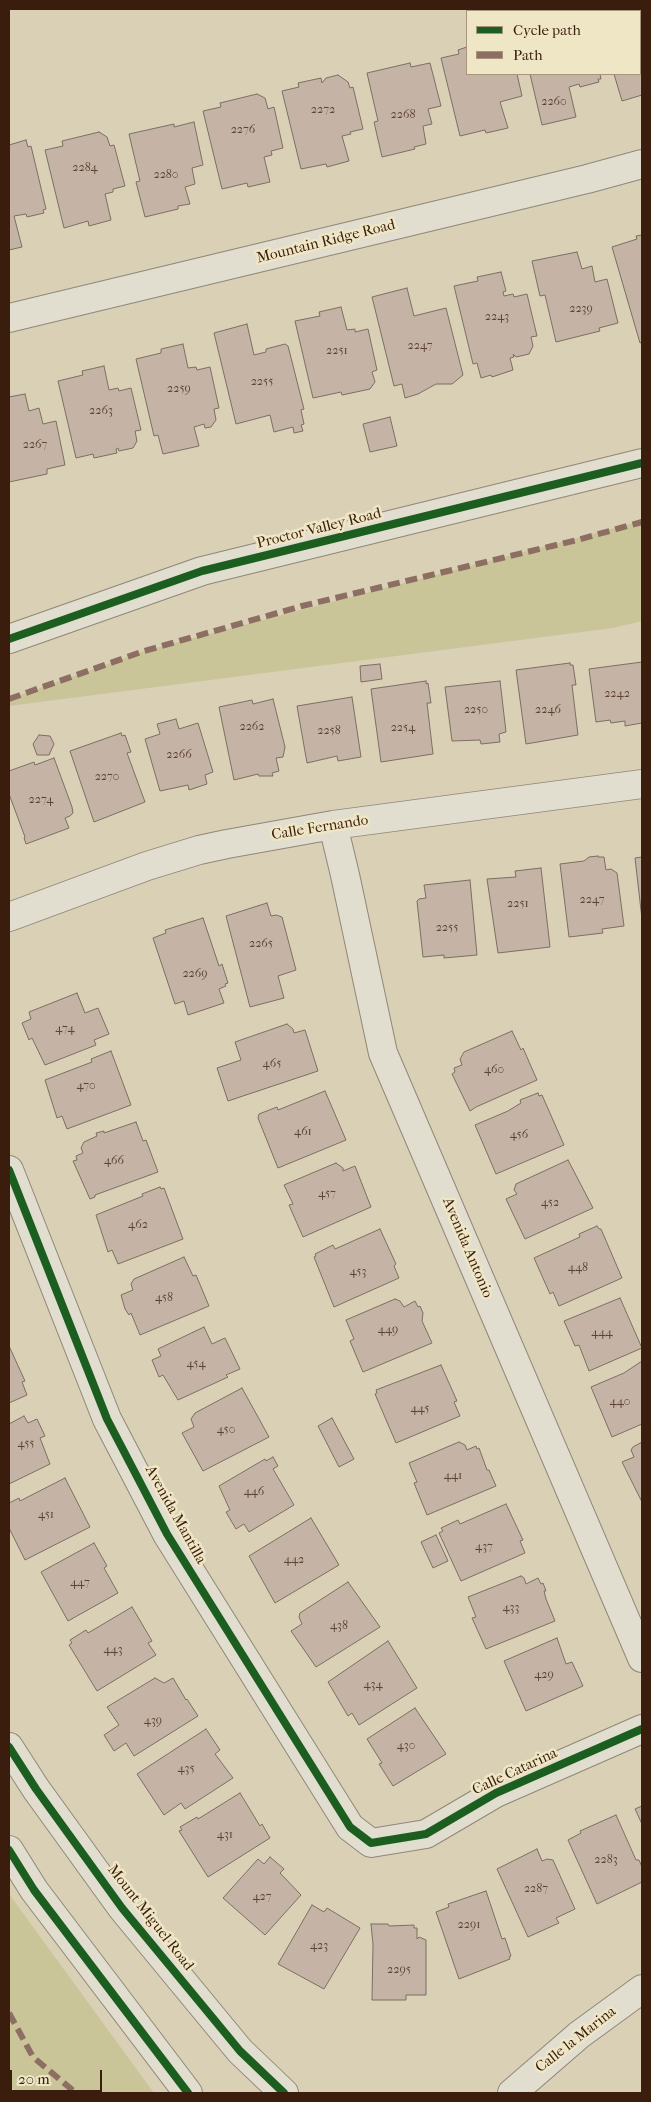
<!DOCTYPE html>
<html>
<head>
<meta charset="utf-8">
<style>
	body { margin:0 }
	#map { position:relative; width:651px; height:2102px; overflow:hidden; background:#d9d0b6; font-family:"IM FELL French Canon",serif }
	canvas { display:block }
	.frame { position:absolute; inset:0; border:10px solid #3a1d0c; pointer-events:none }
	.legend { position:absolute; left:466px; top:10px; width:175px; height:65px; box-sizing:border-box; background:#efe6c6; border:1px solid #a7967c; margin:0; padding:6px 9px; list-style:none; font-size:15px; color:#3a1d0c }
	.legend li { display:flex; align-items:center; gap:10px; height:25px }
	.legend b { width:25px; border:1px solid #a7967c }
	.scale { position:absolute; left:10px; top:2070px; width:92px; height:22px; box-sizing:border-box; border:2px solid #3a1d0c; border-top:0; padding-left:6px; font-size:15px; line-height:18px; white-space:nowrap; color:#3a1d0c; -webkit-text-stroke:4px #efe6c6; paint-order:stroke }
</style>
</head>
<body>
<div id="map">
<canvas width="651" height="2102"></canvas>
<div class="frame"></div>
<ul class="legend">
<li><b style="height:6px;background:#1b5e20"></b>Cycle path</li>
<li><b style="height:6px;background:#8d6e63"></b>Path</li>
</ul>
<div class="scale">20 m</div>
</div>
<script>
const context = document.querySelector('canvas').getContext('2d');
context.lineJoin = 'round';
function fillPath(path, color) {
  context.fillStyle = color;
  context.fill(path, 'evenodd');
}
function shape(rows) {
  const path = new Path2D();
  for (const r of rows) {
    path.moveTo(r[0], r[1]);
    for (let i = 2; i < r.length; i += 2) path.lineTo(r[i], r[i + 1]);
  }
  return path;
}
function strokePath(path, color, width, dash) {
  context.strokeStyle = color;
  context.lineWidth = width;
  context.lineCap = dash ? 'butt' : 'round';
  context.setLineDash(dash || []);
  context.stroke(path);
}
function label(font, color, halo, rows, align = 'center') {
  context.font = font + ' "IM FELL French Canon",serif';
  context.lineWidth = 5;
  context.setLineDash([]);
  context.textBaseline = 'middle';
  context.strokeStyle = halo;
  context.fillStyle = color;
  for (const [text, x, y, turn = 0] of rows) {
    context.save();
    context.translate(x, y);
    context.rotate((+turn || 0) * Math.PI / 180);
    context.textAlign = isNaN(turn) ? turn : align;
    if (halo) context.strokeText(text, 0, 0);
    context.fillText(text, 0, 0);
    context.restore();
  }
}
fillPath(shape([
	[642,521,642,621,613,628,9,706,9,699,144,651],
	[9,1894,154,2093,17,2093,9,2085]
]), '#cac599');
const building = shape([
	[563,9,585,9,585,11,563,11,563,9],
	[642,9,642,95,622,101,614,74,640,74,640,11,635,11,642,9],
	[467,47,467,74,517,74,522,96,500,102,508,128,486,133,485,130,460,136,441,58,459,54,458,50,467,47],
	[410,63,411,67,430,63,441,106,428,109,432,124,423,126,426,144,414,147,415,149,382,157,374,122,378,121,367,73,410,63],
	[530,74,600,74,601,79,598,79,599,82,580,87,579,84,569,87,576,117,542,125,530,74],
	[338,75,348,82,350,88,353,87,363,129,350,132,351,134,342,136,349,161,327,167,326,164,301,169,282,91,299,87,298,83,321,78,322,83,326,78,338,75],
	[257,94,265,98,268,109,274,107,283,148,271,151,272,155,264,157,270,182,248,187,247,183,222,189,203,111,221,107,220,103,257,94],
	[194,122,203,165,192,168,195,184,185,187,190,204,178,206,178,209,145,217,136,182,140,181,129,134,174,124,174,127,194,122],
	[99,132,107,137,110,146,114,145,125,186,113,189,113,192,105,194,111,220,89,226,88,221,64,228,45,150,63,146,62,141,99,132],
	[26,140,28,147,31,146,46,209,43,210,44,213,27,217,26,214,14,216,22,247,9,250,9,145,26,140],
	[642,235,642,342,640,343,612,247,637,239,636,236,642,235],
	[577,252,582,269,592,266,595,282,607,279,618,323,599,328,600,331,556,342,545,295,540,296,532,261,577,252],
	[501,272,506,291,503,292,504,296,513,294,514,297,527,294,537,336,531,337,533,346,529,354,516,357,513,354,514,357,510,358,513,370,492,377,491,375,481,378,477,363,473,364,454,286,478,281,477,277,501,272],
	[407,288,414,316,446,308,463,375,452,384,436,384,418,394,405,398,402,384,394,386,372,297,407,288],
	[341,307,347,330,355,329,355,332,368,329,377,370,372,372,375,382,370,389,342,395,341,392,313,398,295,321,320,316,319,312,341,307],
	[247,324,254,355,266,352,266,349,285,344,288,346,304,409,301,410,304,424,301,425,303,431,294,433,293,427,274,432,270,415,236,424,214,333,247,324],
	[183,344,188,368,196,367,197,370,210,367,219,408,214,409,216,420,211,427,205,428,204,424,194,427,199,446,163,454,158,435,154,436,136,359,161,353,161,349,183,344],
	[104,366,109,390,118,388,119,391,131,388,141,430,135,431,137,441,133,448,119,451,118,448,116,449,117,453,94,458,93,454,76,458,58,381,83,375,82,371,104,366],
	[25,394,29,411,39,408,43,424,56,421,65,465,47,469,47,474,9,482,9,397,25,394],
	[390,417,397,446,370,452,363,424,390,417],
	[642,662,642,723,625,726,625,721,611,723,610,720,596,722,589,669,642,662],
	[570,663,570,665,573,665,576,685,572,685,578,735,526,744,516,670,570,663],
	[380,664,382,679,361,682,360,666,380,664],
	[426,681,426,684,428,683,431,703,427,703,433,754,381,762,371,689,426,681],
	[500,681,506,732,499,734,500,742,481,744,480,740,452,741,445,687,500,681],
	[352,697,361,757,338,761,337,756,307,763,297,706,352,697],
	[273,699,285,747,283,757,276,758,279,771,272,773,273,776,259,776,258,774,234,780,219,707,252,700,253,704,273,699],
	[176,719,179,729,198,723,213,772,205,775,207,784,189,790,188,785,160,791,145,739,160,734,157,724,176,719],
	[121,733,122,736,125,735,131,752,127,753,145,802,94,822,70,751,121,733],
	[39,735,50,736,54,744,49,755,37,755,33,744,39,735],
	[54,758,72,807,73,813,70,816,65,818,69,828,26,844,24,838,25,837,9,794,9,771,34,762,35,765,54,758],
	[598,856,598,857,604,857,606,870,611,869,617,873,624,926,602,929,603,933,569,937,560,864,584,861,589,857,598,856],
	[642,857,642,919,635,858,642,857],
	[541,868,550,947,498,953,487,879,516,877,515,871,541,868],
	[470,880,477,955,444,958,444,955,423,957,417,901,419,899,426,898,424,885,470,880],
	[267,903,271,916,276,915,282,917,296,970,278,976,284,998,250,1007,226,916,267,903],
	[203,918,219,966,222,964,228,983,225,984,226,986,219,989,224,1003,188,1015,184,1001,175,1004,153,938,166,933,165,930,203,918],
	[77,993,85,1013,98,1008,109,1034,94,1040,96,1045,45,1065,32,1038,29,1040,22,1023,31,1019,29,1012,77,993],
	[287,1024,293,1029,294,1033,305,1030,318,1071,228,1101,217,1068,241,1060,235,1042,287,1024],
	[512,1031,521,1050,523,1048,537,1080,476,1107,470,1111,452,1074,455,1072,454,1068,462,1065,460,1059,464,1052,512,1031],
	[111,1051,131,1105,67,1129,62,1116,57,1118,45,1080,92,1062,91,1059,111,1051],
	[325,1091,346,1140,278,1168,258,1118,259,1114,277,1107,278,1110,325,1091],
	[538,1093,539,1096,542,1095,564,1145,496,1174,475,1125,508,1111,521,1103,520,1100,538,1093],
	[136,1122,143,1141,146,1140,158,1172,95,1195,95,1197,90,1199,73,1161,77,1160,76,1156,83,1153,81,1148,84,1142,97,1136,96,1133,104,1131,104,1133,136,1122],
	[568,1160,593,1208,525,1239,506,1199,517,1194,514,1190,516,1184,568,1160],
	[336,1163,343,1168,343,1171,355,1166,371,1207,303,1237,289,1205,293,1204,284,1185,336,1163],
	[160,1187,161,1189,164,1188,183,1239,118,1264,112,1250,108,1252,96,1215,143,1196,142,1194,160,1187],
	[597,1226,599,1229,601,1229,622,1278,559,1306,553,1292,550,1294,534,1258,580,1237,579,1234,597,1226],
	[380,1229,396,1264,394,1266,399,1278,334,1307,314,1257,316,1256,315,1254,333,1245,335,1249,380,1229],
	[184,1257,193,1276,196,1275,209,1306,140,1335,131,1313,129,1315,125,1309,121,1295,133,1290,131,1284,134,1279,184,1257],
	[620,1298,642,1348,589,1371,579,1345,575,1346,564,1321,620,1298],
	[395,1299,400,1301,404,1307,415,1301,418,1307,420,1306,423,1313,422,1321,432,1343,363,1372,350,1341,354,1339,346,1320,395,1299],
	[204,1327,212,1344,225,1338,240,1369,226,1375,228,1377,178,1400,163,1375,159,1377,152,1360,161,1356,158,1349,204,1327],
	[9,1346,25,1381,22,1382,27,1395,9,1403,9,1346],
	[642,1361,642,1424,612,1437,591,1387,624,1373,642,1361],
	[441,1365,457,1401,454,1402,460,1416,396,1443,375,1394,377,1393,376,1390,441,1365],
	[242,1388,269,1437,203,1471,182,1433,194,1427,191,1419,195,1413,242,1388],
	[24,1416,28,1423,37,1419,45,1436,40,1438,50,1464,9,1484,9,1424,24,1416],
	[332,1418,354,1459,339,1467,318,1426,332,1418],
	[459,1442,465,1445,467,1450,476,1446,477,1449,479,1448,487,1470,489,1470,496,1486,427,1515,414,1483,417,1482,409,1463,459,1442],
	[642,1442,642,1502,622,1462,634,1457,631,1450,633,1447,642,1442],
	[273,1457,278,1466,273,1469,294,1505,249,1532,244,1524,236,1529,226,1512,230,1510,219,1486,265,1459,266,1461,273,1457],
	[65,1478,90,1527,25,1560,9,1528,9,1503,19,1498,20,1501,65,1478],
	[506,1504,523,1540,520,1541,525,1553,461,1581,439,1533,443,1531,441,1528,458,1520,460,1524,506,1504],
	[311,1518,339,1565,275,1603,249,1556,311,1518],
	[436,1535,448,1561,433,1568,421,1542,436,1535],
	[94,1543,107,1566,104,1568,118,1593,68,1621,41,1572,94,1543],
	[521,1576,524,1578,526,1584,538,1578,541,1584,543,1583,546,1591,544,1591,546,1599,555,1621,486,1649,472,1618,476,1617,468,1597,521,1576],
	[348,1582,380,1627,316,1667,291,1631,302,1624,299,1617,300,1613,348,1582],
	[132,1607,152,1641,148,1643,156,1655,97,1691,69,1645,72,1643,70,1640,86,1630,88,1633,132,1607],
	[557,1638,566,1664,572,1662,583,1686,526,1711,504,1661,557,1638],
	[388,1641,417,1688,359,1725,352,1713,348,1716,328,1682,388,1641],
	[155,1678,164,1683,173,1678,186,1700,187,1699,198,1716,134,1756,126,1743,114,1751,104,1735,119,1725,107,1707,155,1678],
	[415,1708,446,1754,393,1786,379,1764,382,1763,367,1739,415,1708],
	[206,1729,220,1750,215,1754,233,1778,185,1809,181,1803,164,1815,137,1774,206,1729],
	[240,1793,260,1826,262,1824,270,1838,208,1877,179,1831,182,1830,180,1827,197,1817,198,1819,240,1793],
	[642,1806,642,1824,635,1809,642,1806],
	[616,1815,636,1860,639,1860,642,1867,642,1882,597,1904,568,1840,581,1833,580,1831,616,1815],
	[537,1849,542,1861,547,1859,553,1860,575,1909,556,1918,559,1923,528,1937,497,1869,537,1849],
	[270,1857,284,1869,280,1873,301,1895,265,1935,223,1898,258,1859,264,1864,270,1857],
	[486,1891,502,1939,505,1938,511,1956,509,1957,510,1959,459,1979,436,1912,449,1907,448,1904,486,1891],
	[312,1905,324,1912,327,1908,360,1928,324,1989,278,1964,312,1905],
	[371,1924,388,1924,389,1926,414,1925,414,1928,417,1928,417,1939,419,1937,426,1940,426,1995,406,1995,406,2000,372,2000,373,1944,371,1924]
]);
fillPath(building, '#c5b4a5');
strokePath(building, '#797061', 1);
const minor = shape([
	[9,318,587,179,642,164],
	[333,825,345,875,383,1053,642,1658],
	[9,917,147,866,199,850,227,844,333,825,642,784],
	[9,1170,107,1419,167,1534,350,1827,371,1843,426,1834,496,1793,642,1729]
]);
const tertiary = shape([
	[9,639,202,571,642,463],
	[9,1747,36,1789,122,1908,240,2051,284,2093],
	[9,1850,34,1890,188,2093],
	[512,2093,579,2035,642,1989]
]);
strokePath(minor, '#908777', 30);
strokePath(tertiary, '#908777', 30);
strokePath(minor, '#e1ddcf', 28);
strokePath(tertiary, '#e1ddcf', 28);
strokePath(shape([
	[9,699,144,651,302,606,577,540,642,522],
	[9,2013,33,2057,76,2093]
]), '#8d6e63', 6, [12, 6]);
strokePath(shape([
	[9,639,202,571,642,463],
	[9,1170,107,1419,167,1534,350,1827,371,1843,426,1834,496,1793,642,1729],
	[9,1747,36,1789,122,1908,240,2051,284,2093],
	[9,1850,34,1890,188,2093]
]), '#1b5e20', 8);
label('12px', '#5d4332', null, [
	["2260",554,102],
	["2272",323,110],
	["2268",403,115],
	["2276",243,130],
	["2284",85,168],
	["2280",166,175],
	["2239",581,309],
	["2243",497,317],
	["2247",420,346],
	["2251",337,351],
	["2255",262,382],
	["2259",179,389],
	["2263",101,411],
	["2267",35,445],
	["2242",617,694],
	["2250",476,710],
	["2246",548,710],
	["2262",252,727],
	["2254",403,728],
	["2258",329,731],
	["2266",179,755],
	["2270",107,777],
	["2274",41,800],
	["2247",592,900],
	["2251",518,904],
	["2255",447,928],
	["2265",261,944],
	["2269",195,974],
	["474",65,1029],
	["465",272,1064],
	["460",494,1070],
	["470",86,1086],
	["461",303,1132],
	["456",519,1135],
	["466",114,1161],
	["457",327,1194],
	["452",550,1203],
	["462",138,1225],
	["448",578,1268],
	["453",358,1272],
	["458",164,1298],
	["449",388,1330],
	["444",602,1333],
	["454",196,1364],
	["440",620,1402],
	["445",420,1409],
	["450",226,1430],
	["455",26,1444],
	["441",453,1476],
	["446",254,1492],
	["451",46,1515],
	["437",484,1547],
	["442",294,1560],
	["447",80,1583],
	["433",511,1608],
	["438",339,1626],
	["443",113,1650],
	["429",544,1675],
	["434",373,1685],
	["439",153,1721],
	["430",406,1746],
	["435",186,1769],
	["431",225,1835],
	["2283",606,1860],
	["2287",536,1889],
	["427",262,1897],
	["2291",469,1925],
	["423",319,1946],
	["2295",399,1970]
]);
label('15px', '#3a1d0c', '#efe6c6', [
	["Mountain Ridge Road",326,242,-14],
	["Proctor Valley Road",319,529,-14],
	["Calle Fernando",320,828,-9],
	["Avenida Antonio",467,1248,67],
	["Avenida Mantilla",175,1515,61],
	["Calle Catarina",515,1772,-25],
	["Mount Miguel Road",150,1918,52],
	["Calle la Marina",576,2040,-38]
]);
</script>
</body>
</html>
